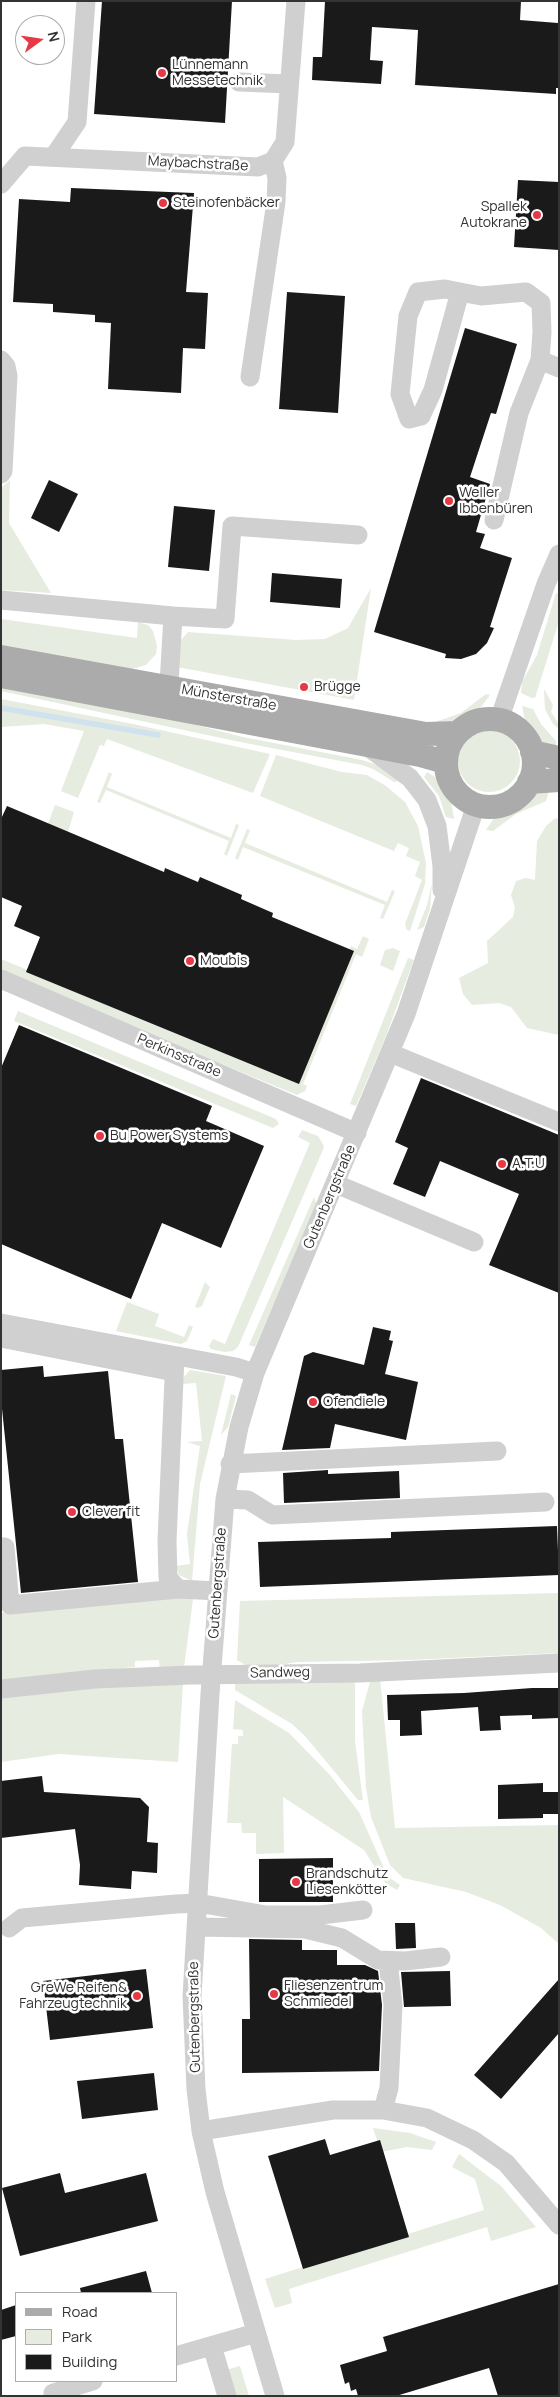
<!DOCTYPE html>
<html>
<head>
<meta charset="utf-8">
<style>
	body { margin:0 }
	#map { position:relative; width:560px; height:2397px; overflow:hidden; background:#fff; font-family:Manrope,sans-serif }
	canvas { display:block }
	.frame { position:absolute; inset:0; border:2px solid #333; pointer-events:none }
	.legend { position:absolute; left:15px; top:2292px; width:162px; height:90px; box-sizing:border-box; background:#fff; border:1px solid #adadad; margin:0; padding:6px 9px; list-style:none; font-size:15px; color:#333 }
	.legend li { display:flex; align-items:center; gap:10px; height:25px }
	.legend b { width:25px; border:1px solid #adadad }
	.north { position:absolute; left:15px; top:15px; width:50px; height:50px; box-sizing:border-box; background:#fff; border:1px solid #adadad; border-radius:50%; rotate:76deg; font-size:14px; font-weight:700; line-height:20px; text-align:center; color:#333 }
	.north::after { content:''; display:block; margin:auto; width:18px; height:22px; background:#e63946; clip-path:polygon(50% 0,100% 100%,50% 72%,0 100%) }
</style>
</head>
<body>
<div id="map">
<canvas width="560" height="2397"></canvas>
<div class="frame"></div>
<ul class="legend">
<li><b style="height:6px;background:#ababab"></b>Road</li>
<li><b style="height:14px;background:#e6ecdf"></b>Park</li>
<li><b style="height:14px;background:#1a1a1a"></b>Building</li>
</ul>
<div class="north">N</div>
</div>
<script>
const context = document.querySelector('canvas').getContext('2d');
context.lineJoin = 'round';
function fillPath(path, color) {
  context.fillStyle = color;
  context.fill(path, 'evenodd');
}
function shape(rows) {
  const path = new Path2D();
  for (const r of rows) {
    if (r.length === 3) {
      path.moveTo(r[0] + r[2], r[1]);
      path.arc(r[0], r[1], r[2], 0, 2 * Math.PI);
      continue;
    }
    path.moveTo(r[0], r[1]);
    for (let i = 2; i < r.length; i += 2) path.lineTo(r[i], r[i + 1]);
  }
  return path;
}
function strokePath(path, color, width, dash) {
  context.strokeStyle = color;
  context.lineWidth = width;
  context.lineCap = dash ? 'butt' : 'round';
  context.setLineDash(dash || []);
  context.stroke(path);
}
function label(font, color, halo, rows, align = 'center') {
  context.font = font + ' Manrope,sans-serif';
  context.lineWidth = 5;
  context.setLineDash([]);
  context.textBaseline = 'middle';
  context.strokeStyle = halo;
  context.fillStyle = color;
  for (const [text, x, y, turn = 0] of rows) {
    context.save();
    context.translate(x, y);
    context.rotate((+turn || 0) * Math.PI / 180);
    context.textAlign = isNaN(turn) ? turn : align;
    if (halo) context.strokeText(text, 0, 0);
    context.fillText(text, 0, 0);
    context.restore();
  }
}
fillPath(shape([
	[10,480,9,523,51,593,1,590,1,488],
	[371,588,354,700,177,667,181,640,188,632,296,640,325,639,348,628],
	[556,593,559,594,559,621,535,698,532,698,521,693,522,682,537,655],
	[1,619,137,638,138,622,148,625,153,631,157,646,156,654,146,665,129,670,1,650],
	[1,684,141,711,243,737,362,760,383,767,399,781,394,782,373,769,362,765,240,742,1,691],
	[544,689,553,705,551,712,559,724,559,729,553,724,545,709],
	[486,694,490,695,481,707,456,722,435,722,461,713],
	[1,699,133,724,270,754,253,793,107,739,104,746,100,745,78,798,61,791,84,731,44,724,1,727],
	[522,706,533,709,541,724,556,741,557,751,543,746,536,739,526,725],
	[489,761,31],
	[276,755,342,772,367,775,386,786,405,802,418,826,426,863,425,884,410,931,407,930,405,924,422,880,415,876,420,862,406,856,409,848,398,843,394,851,260,796],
	[109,772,112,774,107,787,231,838,236,824,239,825,227,856,224,854,229,841,106,790,100,803,97,802],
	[427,772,440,780,450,794,454,819,446,817,439,796,424,777],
	[550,787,546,801,516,814,493,831,486,830,496,815,518,805,530,794],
	[55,805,74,812,68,832,48,824],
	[559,818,559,1035,527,1028,511,1007,499,1003,472,1005,463,994,459,978,488,963,487,941,513,917,515,907,511,895,516,881,526,878,535,880,537,841,546,826,554,819],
	[247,829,250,830,245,843,387,902,392,890,395,891,383,919,380,918,385,905,243,847,238,860,235,858],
	[432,883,430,909,424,927,417,930,427,905],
	[363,936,369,939,362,957,356,954,303,1084,307,1086,305,1091,297,1095,1,973,1,959,295,1081,351,946,357,949],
	[393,948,400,951,393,971,380,965,385,950],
	[408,958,414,960,409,973,386,1036,356,1106,350,1104],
	[18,1011,276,1119,279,1124,273,1128,14,1021],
	[302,1130,318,1136,324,1146,322,1152,238,1347,233,1351,225,1352,211,1349,209,1346,213,1339,225,1344,310,1143,298,1137],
	[314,1197,317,1205,255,1347,249,1345],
	[205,1282,210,1287,202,1306,198,1308,195,1307],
	[127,1302,159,1314,155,1326,184,1337,189,1325,193,1327,187,1341,181,1344,116,1331],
	[190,1370,226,1376,200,1484,192,1581,179,1575,176,1566,190,1564,187,1534,200,1446,187,1442,202,1441,196,1383,182,1384,183,1378],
	[231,1394,236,1396,228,1427,221,1435],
	[559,1593,559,1653,409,1660,296,1662,270,1667,247,1666,237,1660,240,1601],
	[173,1595,193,1599,184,1668,160,1671,159,1660,135,1661,135,1667,61,1674,1,1683,1,1613,166,1599],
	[371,1678,380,1678,395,1828,559,1825,559,1944,541,1928,500,1905,466,1892,403,1878,390,1865,371,1817,366,1788,362,1711],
	[235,1681,355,1682,355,1741,363,1800,358,1800,305,1736,292,1724,235,1690],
	[183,1684,178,1762,59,1754,1,1762,1,1693,45,1688],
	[235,1700,289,1733,330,1775,359,1812,384,1868,390,1878,400,1885,397,1890,385,1883,364,1850,283,1797,284,1853,256,1854,256,1833,242,1833,241,1823,227,1823,232,1744,238,1744,238,1736,243,1736,243,1730,233,1729],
	[373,2128,410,2133,436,2142,432,2150,407,2147,381,2152],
	[459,2154,501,2186,536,2227,491,2241,487,2227,289,2289,292,2303,275,2308,265,2279,484,2210,475,2179,452,2167],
	[240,2366,249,2396,234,2396,226,2370]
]), '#e6ecdf');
strokePath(shape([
	[1,708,158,735]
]), '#cfe2ee', 5.5);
fillPath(shape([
	[102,1,232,1,225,123,94,114],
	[325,1,521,1,520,20,558,23,559,88,556,88,556,94,415,85,418,30,372,27,370,60,383,61,381,84,312,80,313,57,322,57],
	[518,180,559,182,559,250,514,247],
	[71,188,194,193,186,292,208,293,205,349,183,348,181,393,108,389,111,323,95,322,95,315,53,312,53,304,13,302,19,199,70,202],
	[287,292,345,296,338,413,279,409],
	[465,328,517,344,496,414,491,413,470,477,490,484,476,532,485,534,480,548,512,558,490,627,494,628,487,643,476,654,461,659,445,658,446,654,374,632],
	[49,480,78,494,59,532,31,518],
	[174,506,215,510,209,571,168,567],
	[272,573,342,579,340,608,270,602],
	[7,806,164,872,165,868,198,882,200,877,242,895,241,899,273,913,272,917,354,951,299,1084,26,972,40,937,14,926,22,906,1,897,1,819],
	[19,1025,212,1106,206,1121,264,1146,221,1248,162,1223,131,1299,1,1244,1,1068],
	[421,1078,559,1135,559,1293,489,1265,519,1194,440,1161,425,1197,393,1184,408,1148,395,1142],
	[373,1327,391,1331,389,1340,393,1341,385,1374,418,1382,406,1440,335,1424,330,1448,282,1450,304,1356,313,1352,364,1365],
	[43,1366,44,1377,108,1371,115,1439,123,1439,138,1582,21,1593,1,1399,1,1370],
	[328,1470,328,1474,399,1471,400,1498,284,1503,283,1473],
	[557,1526,559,1575,260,1587,258,1542,391,1538,391,1532],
	[532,1688,559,1688,559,1718,532,1719,532,1715,500,1716,501,1730,480,1731,478,1707,421,1711,422,1735,400,1736,400,1720,388,1720,387,1695,464,1693],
	[42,1776,44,1792,140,1798,149,1807,147,1842,158,1843,157,1873,132,1871,131,1889,79,1885,80,1865,75,1829,1,1838,1,1781],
	[543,1783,543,1792,559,1792,559,1814,543,1814,543,1818,498,1819,498,1785],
	[333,1858,333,1902,259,1902,259,1859],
	[395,1923,415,1923,416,1948,396,1949],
	[249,1939,302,1940,302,1950,337,1950,337,1965,365,1965,378,1971,382,2005,379,2071,242,2073,242,2019,250,2019],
	[146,1969,153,2028,50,2040,43,1981],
	[450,1971,451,2006,404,2007,401,1972],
	[559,1979,559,2033,501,2099,474,2075],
	[154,2073,158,2110,82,2119,77,2081],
	[325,2139,330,2155,380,2140,409,2237,303,2269,268,2156],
	[60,2173,65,2193,146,2173,158,2221,20,2256,2,2188],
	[146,2271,152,2293,81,2293,80,2288],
	[559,2284,559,2396,498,2396,489,2368,396,2396,358,2396,356,2389,351,2391,349,2382,345,2384,340,2365,387,2351,383,2337],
	[16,2305,16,2336,1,2340,1,2310]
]), '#1a1a1a');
strokePath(shape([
	[239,82,289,84],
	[54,156,77,122,86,1],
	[1,184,25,156,258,167,273,161,285,142,296,1],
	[460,292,433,390,421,416,409,419,400,394,408,316,418,292,445,289,460,292,481,296,526,292,541,303,542,332,540,360,559,368],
	[1,360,6,366,8,376,3,471,1,474],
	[250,377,276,202,277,178,273,161],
	[494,520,519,413,540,360],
	[1,600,173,616,168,701],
	[173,616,225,619,232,526,358,535],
	[499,720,546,584,559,554],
	[368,747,410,778,427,800,437,826,442,866,442,890],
	[1,979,357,1133],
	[390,1053,559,1122],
	[336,1184,474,1242],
	[1,1323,236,1367,255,1373],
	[1,1338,174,1372],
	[175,1356,167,1541,168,1578,178,1589,218,1591],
	[230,1464,497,1451],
	[225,1499,248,1500,272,1515,545,1502],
	[1,1547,5,1547,10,1605,178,1589],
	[1,1689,95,1679,190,1675,360,1673,559,1663],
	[196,1927,305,1929,342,1938,378,1960,405,1961,441,1957],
	[9,1928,22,1918,176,1904,198,1903,266,1915,320,1915,363,1910],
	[383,2110,389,2088,391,2048,393,2005,388,1961],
	[201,2131,333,2110,383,2110,427,2118,473,2140,506,2163,559,2225],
	[212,2346,227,2396],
	[176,2356,256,2333],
	[53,2393,93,2381],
	[275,2396,215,2192,201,2131,196,2089,192,1996,210,1694,225,1499,239,1427,255,1373,406,1014,476,805]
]), '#d0d0d0', 19);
strokePath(shape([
	[1,657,426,734,457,733],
	[1,676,420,755,445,762],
	[490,763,44],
	[532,752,559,758],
	[529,782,559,780]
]), '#ababab', 24);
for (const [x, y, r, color] of [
	[162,73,5,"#e63946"],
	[163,203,5,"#e63946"],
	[537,215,5,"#e63946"],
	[449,501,5,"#e63946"],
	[304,687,5,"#e63946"],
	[190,961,5,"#e63946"],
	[100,1136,5,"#e63946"],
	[502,1164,5,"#e63946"],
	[313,1402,5,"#e63946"],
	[72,1512,5,"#e63946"],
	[296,1882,5,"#e63946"],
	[274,1994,5,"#e63946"],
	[137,1996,5,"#e63946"]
]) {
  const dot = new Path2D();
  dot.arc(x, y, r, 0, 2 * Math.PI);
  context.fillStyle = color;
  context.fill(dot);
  strokePath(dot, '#fff', 2);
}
label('14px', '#333', '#fff', [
	["Lünnemann",172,65],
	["Messetechnik",172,81],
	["Steinofenbäcker",173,203],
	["Spallek",527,207,"right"],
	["Autokrane",527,223,"right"],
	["Weller",459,493],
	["Ibbenbüren",459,509],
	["Brügge",314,687],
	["Moubis",200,961],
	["Bu Power Systems",110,1136],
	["A.T.U",512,1164],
	["Ofendiele",323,1402],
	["Clever fit",82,1512],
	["Brandschutz",306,1874],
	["Liesenkötter",306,1890],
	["Fliesenzentrum",284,1986],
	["Schmiedel",284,2002],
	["GreWe Reifen&",127,1988,"right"],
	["Fahrzeugtechnik",127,2004,"right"]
], 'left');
label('14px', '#333', '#fff', [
	["Maybachstraße",198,164,3],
	["Münsterstraße",229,698,10],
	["Perkinsstraße",179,1056,23],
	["Gutenbergstraße",330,1197,-67],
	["Gutenbergstraße",218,1583,-86],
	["Sandweg",280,1673,-1],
	["Gutenbergstraße",195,2017,-91]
]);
</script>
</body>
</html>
